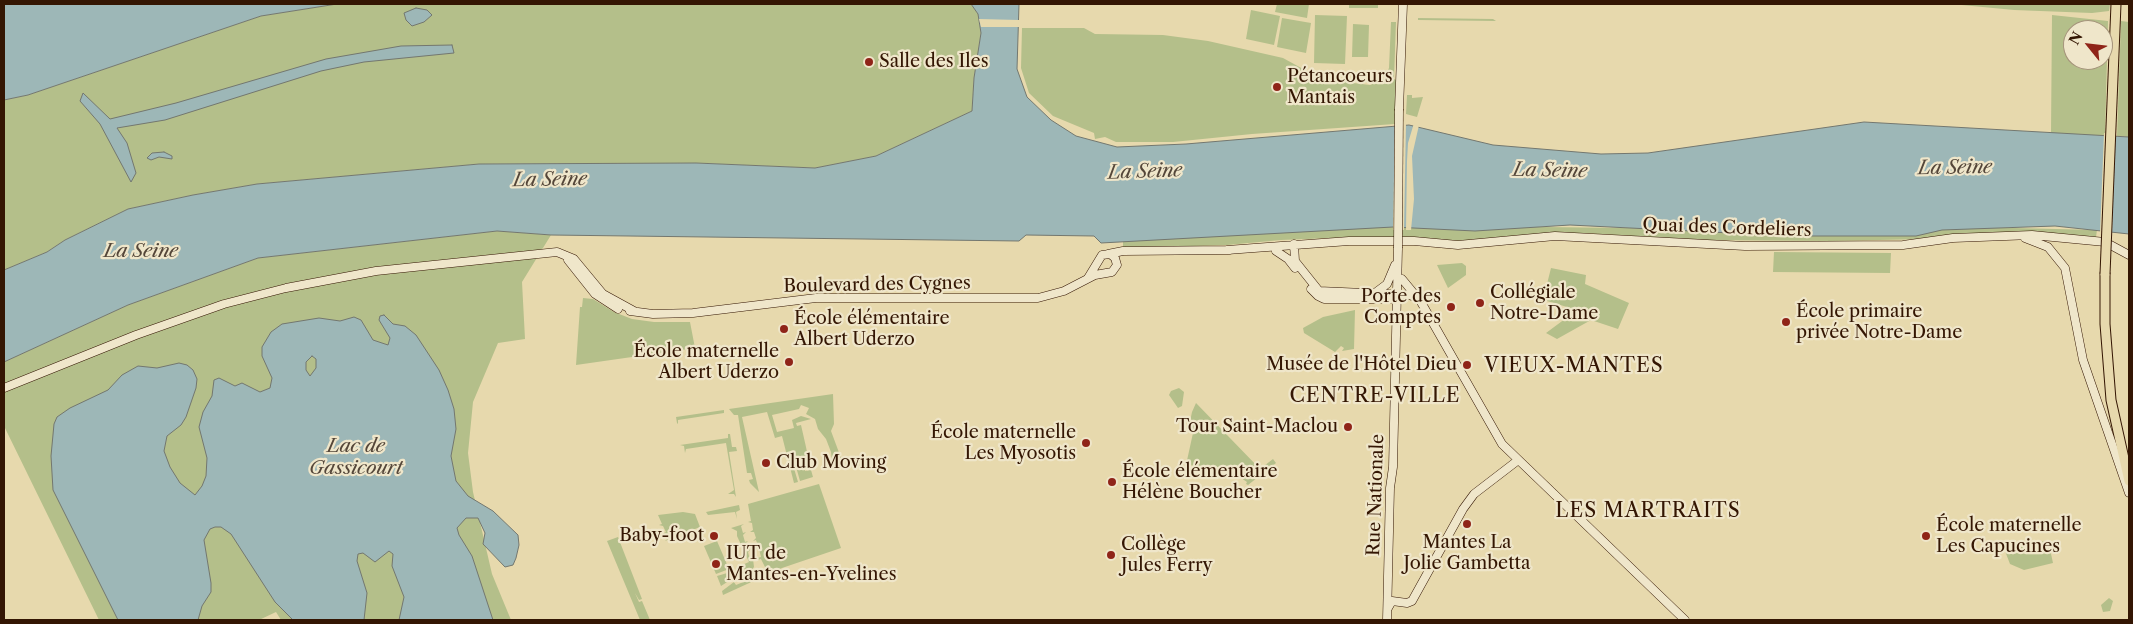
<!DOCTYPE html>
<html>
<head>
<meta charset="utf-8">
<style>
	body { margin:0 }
	#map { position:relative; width:2133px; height:624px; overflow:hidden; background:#e7d9ad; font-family:"Libre Caslon Text",serif }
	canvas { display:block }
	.frame { position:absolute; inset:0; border:5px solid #341603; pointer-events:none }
	.north { position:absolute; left:2063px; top:20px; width:50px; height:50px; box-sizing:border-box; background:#efe6ca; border:1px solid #a4937a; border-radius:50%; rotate:299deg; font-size:14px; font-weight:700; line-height:20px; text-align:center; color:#341603 }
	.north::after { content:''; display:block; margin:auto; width:18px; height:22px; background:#8f2418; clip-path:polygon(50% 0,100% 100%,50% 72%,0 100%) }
</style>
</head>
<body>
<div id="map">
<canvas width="2133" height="624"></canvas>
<div class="frame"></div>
<div class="north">N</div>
</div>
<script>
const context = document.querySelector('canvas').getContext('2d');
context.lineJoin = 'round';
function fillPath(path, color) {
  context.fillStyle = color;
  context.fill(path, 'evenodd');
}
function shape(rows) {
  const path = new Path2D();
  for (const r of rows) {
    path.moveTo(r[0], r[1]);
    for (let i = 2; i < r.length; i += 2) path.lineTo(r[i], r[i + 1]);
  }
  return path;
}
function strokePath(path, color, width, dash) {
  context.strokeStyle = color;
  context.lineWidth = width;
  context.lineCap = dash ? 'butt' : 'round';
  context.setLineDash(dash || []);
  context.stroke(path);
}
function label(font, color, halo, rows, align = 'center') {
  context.font = font + ' "Libre Caslon Text",serif';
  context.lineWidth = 4.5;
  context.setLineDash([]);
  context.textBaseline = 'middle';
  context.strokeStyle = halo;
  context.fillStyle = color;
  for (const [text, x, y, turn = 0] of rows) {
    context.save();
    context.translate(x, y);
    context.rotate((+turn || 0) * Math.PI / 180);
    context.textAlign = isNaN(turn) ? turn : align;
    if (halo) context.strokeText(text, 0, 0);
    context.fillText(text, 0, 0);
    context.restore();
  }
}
fillPath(shape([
	[337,4,971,4,978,14,981,33,974,78,972,111,876,156,815,168,696,163,479,164,257,184,193,195,128,209,65,240,47,252,4,270,4,100,28,95,261,16],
	[1277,4,1309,4,1307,18,1275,12],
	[1349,4,1378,4,1378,8,1349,8],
	[1951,4,2110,4,2109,11,2092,13,2014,10],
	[1251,10,1280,16,1274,45,1246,39],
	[1315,15,1347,16,1345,64,1314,63],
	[2052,15,2108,21,2105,136,2051,133],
	[2073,30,2103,30,2103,60,2073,60],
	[1282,18,1311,23,1306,53,1277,47],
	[1418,18,1493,19,1496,21,1418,20],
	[2121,21,2129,22,2129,137,2117,136],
	[1391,22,1396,22,1394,79,1396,80,1395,124,1252,134,1173,142,1116,142,1105,137,1095,139,1094,133,1053,116,1029,93,1021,68,1022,28,1084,28,1095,34,1163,35,1208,41,1283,58,1314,75,1328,80,1370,85,1384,79,1389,68],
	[1353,24,1369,25,1368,57,1352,57],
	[1407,95,1412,95,1412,98,1423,97,1417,117,1406,114],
	[1378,225,1710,229,1973,227,2097,230,2096,237,2011,233,1929,239,1829,241,1700,240,1583,233,1536,234,1461,241,1357,237,1281,240,1227,245,1123,248,1123,239],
	[497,231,551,235,522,282,525,339,498,343,473,402,468,453,473,492,492,574,511,620,281,620,276,612,259,620,99,620,4,426,4,362,128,305,258,258],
	[1774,252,1891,253,1890,273,1773,272],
	[1462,263,1466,266,1466,275,1448,288,1437,265],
	[1551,268,1586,275,1585,284,1629,303,1618,329,1591,320,1557,339,1546,333,1577,310,1547,301,1546,288],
	[583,298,593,299,614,312,632,319,654,322,690,322,695,348,576,365,580,307,582,307],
	[1355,310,1354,349,1342,351,1344,348,1341,346,1335,352,1304,333,1303,328,1323,317],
	[1179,388,1184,392,1182,406,1178,408,1169,395,1171,391],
	[833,394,834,424,831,431,844,466,833,470,831,452,826,439,818,429,815,419,806,414,809,408,801,405,799,409,772,415,777,432,794,428,792,420,801,416,811,419,796,423,797,426,801,425,806,447,808,457,802,458,805,471,811,470,813,477,800,481,795,463,793,465,798,482,794,483,782,436,775,438,767,412,742,417,759,492,750,483,749,480,753,479,751,473,747,473,738,415,734,415,729,409],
	[1196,403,1260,469,1273,459,1276,463,1248,485,1246,484,1247,482,1238,476,1230,475,1230,468,1186,465,1193,433,1188,431,1192,412],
	[724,410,724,413,678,420,678,424,677,423,676,417],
	[728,434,730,434,732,447,736,447,737,451,729,452,736,497,734,494,728,494,734,490,726,443,686,449,685,453,684,446,680,445,728,438],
	[819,484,841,548,782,568,723,595,722,591,734,582,736,585,763,574,762,570,766,569,761,559,758,560,757,558,761,557,759,549,754,548,758,546,756,540,753,541,756,538,754,532,750,532,753,530,752,523,748,522,751,521,748,504],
	[739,505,740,510,736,512,737,519,735,512,708,515,706,512],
	[683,512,695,514,700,527,665,541,668,538,666,534,662,534,666,532,663,526,659,525,662,524,658,515],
	[744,524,741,526,743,533,746,532,743,535,745,542,748,541,745,544,747,550,751,549,748,552,750,560,753,559,754,567,751,571,749,568,734,573,735,577,721,586,717,576,741,569,742,565,749,562,737,536,737,531,731,528],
	[618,537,642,599,639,600,635,593,639,602,642,601,650,620,640,620,607,541],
	[2048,540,2053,563,2024,570,2010,564,2005,551],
	[717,541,729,569,716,574,704,546],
	[2109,598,2113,601,2110,611,2103,612,2101,605]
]), '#b4bf8a');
const water = shape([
	[4,4,337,4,261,16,28,95,4,100,4,4],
	[971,4,1019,4,1017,69,1027,97,1051,120,1076,136,1117,147,1186,144,1409,125,1493,145,1601,154,1648,153,1864,122,2129,137,2129,234,2055,226,1942,230,1916,236,1791,236,1570,225,1475,231,1393,227,1101,243,1094,236,1026,235,1019,241,551,235,497,231,258,258,128,305,4,362,4,270,47,252,65,240,128,209,193,195,257,184,479,164,696,163,815,168,876,156,972,111,974,78,981,33,978,14,971,4],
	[416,8,427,10,432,15,424,22,412,26,406,20,404,13,416,8],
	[452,45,454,53,364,62,321,71,165,120,117,128,127,143,136,173,131,182,100,124,80,101,83,93,110,119,176,103,326,59,401,46,452,45],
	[164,152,172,156,172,159,159,157,151,160,147,158,152,153,164,152],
	[384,315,393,324,405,326,416,335,439,370,448,390,454,409,456,429,451,456,456,481,468,496,493,511,518,535,519,545,516,558,513,565,505,567,483,544,485,533,478,518,466,518,457,528,459,535,472,556,493,620,399,620,404,597,392,566,393,554,389,551,375,562,363,553,358,554,357,561,367,593,364,620,293,620,275,602,231,534,221,527,215,527,210,529,204,540,211,583,211,592,202,606,198,620,118,620,53,490,51,456,54,424,57,417,70,408,108,390,122,375,138,366,157,368,179,363,187,365,193,370,197,379,196,388,186,417,181,425,167,436,164,451,170,467,180,483,195,495,202,486,206,476,207,458,199,427,203,412,212,396,214,380,219,378,235,386,242,383,260,392,270,388,272,378,262,356,262,347,271,332,282,324,319,318,340,321,354,317,361,320,373,340,388,345,390,338,379,320,380,316,384,315],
	[312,356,316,359,316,368,310,376,306,370,306,362,312,356]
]);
fillPath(water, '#9db7b7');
strokePath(water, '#73776f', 1);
fillPath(shape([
	[979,19,1019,20,1019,27,981,27],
	[1406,123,1404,230,1393,230,1395,124],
	[1414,123,1419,125,1412,156,1414,199,1411,230,1406,230,1407,161,1408,143],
	[2104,133,2115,134,2112,235,2100,233]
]), '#e7d9ad');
const secondary = shape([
	[1399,109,1403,4],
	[2025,238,2048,247,2065,268,2083,360,2129,493],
	[1294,244,1295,261,1319,291,1410,295,1418,299],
	[1227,250,1349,241,1414,241,1458,245,1555,236,1745,246,1903,245,1953,238,2032,235,2105,242,2129,255],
	[1276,251,1288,259,1295,268],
	[1108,254,1123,251,1230,250],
	[568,260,595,294,618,309],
	[1402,279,1421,302,1502,444,1685,620],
	[1311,289,1318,296,1324,299,1390,299],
	[1375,293,1387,284,1395,265],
	[630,311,653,314,693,313,816,298,1038,298,1064,291,1095,275,1112,272,1117,265,1115,258,1110,254,1102,255,1088,278],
	[4,388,136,335,224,304,286,288,376,271,557,252,574,259,603,294,634,311],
	[1388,608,1392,601,1407,603,1412,601,1463,509,1474,494,1517,461],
	[1387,620,1390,488,1393,467,1398,248]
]);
const primary = shape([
	[2105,274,2105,324,2111,400,2129,481]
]);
strokePath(secondary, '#341603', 9);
strokePath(primary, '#341603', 11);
strokePath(secondary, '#efe6ca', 8);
strokePath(primary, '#e7d9ad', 9);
const secondaryBridge = shape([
	[1398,248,1399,109]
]);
const primaryBridge = shape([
	[2105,274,2116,4]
]);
strokePath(secondaryBridge, '#341603', 9, []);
strokePath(primaryBridge, '#341603', 11, []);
strokePath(secondaryBridge, '#efe6ca', 8);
strokePath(primaryBridge, '#e7d9ad', 9);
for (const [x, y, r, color] of [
	[869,62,5,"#8f2418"],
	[1277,87,5,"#8f2418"],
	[1480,303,5,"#8f2418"],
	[1451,307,5,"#8f2418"],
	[1786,322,5,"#8f2418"],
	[784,329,5,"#8f2418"],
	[789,362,5,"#8f2418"],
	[1467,365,5,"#8f2418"],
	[1348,427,5,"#8f2418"],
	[1086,443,5,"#8f2418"],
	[766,463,5,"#8f2418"],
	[1112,482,5,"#8f2418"],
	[1467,524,5,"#8f2418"],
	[714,536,5,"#8f2418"],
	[1926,536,5,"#8f2418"],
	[1111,555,5,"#8f2418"],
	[716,564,5,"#8f2418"]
]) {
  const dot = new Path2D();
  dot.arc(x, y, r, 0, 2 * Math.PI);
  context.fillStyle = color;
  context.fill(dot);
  strokePath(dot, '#efe6ca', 2);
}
label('18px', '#341603', '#efe6ca', [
	["Salle des Iles",879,62],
	["Pétancoeurs",1287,77],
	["Mantais",1287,98],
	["Collégiale",1490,293],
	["Notre-Dame",1490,314],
	["Porte des",1441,297,"right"],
	["Comptes",1441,318,"right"],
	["École primaire",1796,312],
	["privée Notre-Dame",1796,333],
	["École élémentaire",794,319],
	["Albert Uderzo",794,340],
	["École maternelle",779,352,"right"],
	["Albert Uderzo",779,373,"right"],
	["Musée de l'Hôtel Dieu",1457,365,"right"],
	["Tour Saint-Maclou",1338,427,"right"],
	["École maternelle",1076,433,"right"],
	["Les Myosotis",1076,454,"right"],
	["Club Moving",776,463],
	["École élémentaire",1122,472],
	["Hélène Boucher",1122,493],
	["École maternelle",1936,526],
	["Les Capucines",1936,547],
	["Baby-foot",704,536,"right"],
	["Mantes La",1467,543,"center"],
	["Jolie Gambetta",1467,564,"center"],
	["Collège",1121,545],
	["Jules Ferry",1121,566],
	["IUT de",726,554],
	["Mantes-en-Yvelines",726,575]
], 'left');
label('18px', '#341603', '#efe6ca', [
	["Quai des Cordeliers",1727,228,2],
	["Boulevard des Cygnes",877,285,-1],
	["Rue Nationale",1376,495,-88]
]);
label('italic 19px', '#544639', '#efe6ca', [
	["La Seine",1955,168,-1],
	["La Seine",1550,171,1],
	["La Seine",1145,172,-2],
	["La Seine",550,180,-1],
	["La Seine",141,252],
	["Lac de",356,447],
	["Gassicourt",356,469]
]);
context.letterSpacing = '1px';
label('20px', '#341603', '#efe6ca', [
	["VIEUX-MANTES",1574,366],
	["CENTRE-VILLE",1375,396],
	["LES MARTRAITS",1648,511]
]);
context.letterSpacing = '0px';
</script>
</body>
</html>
